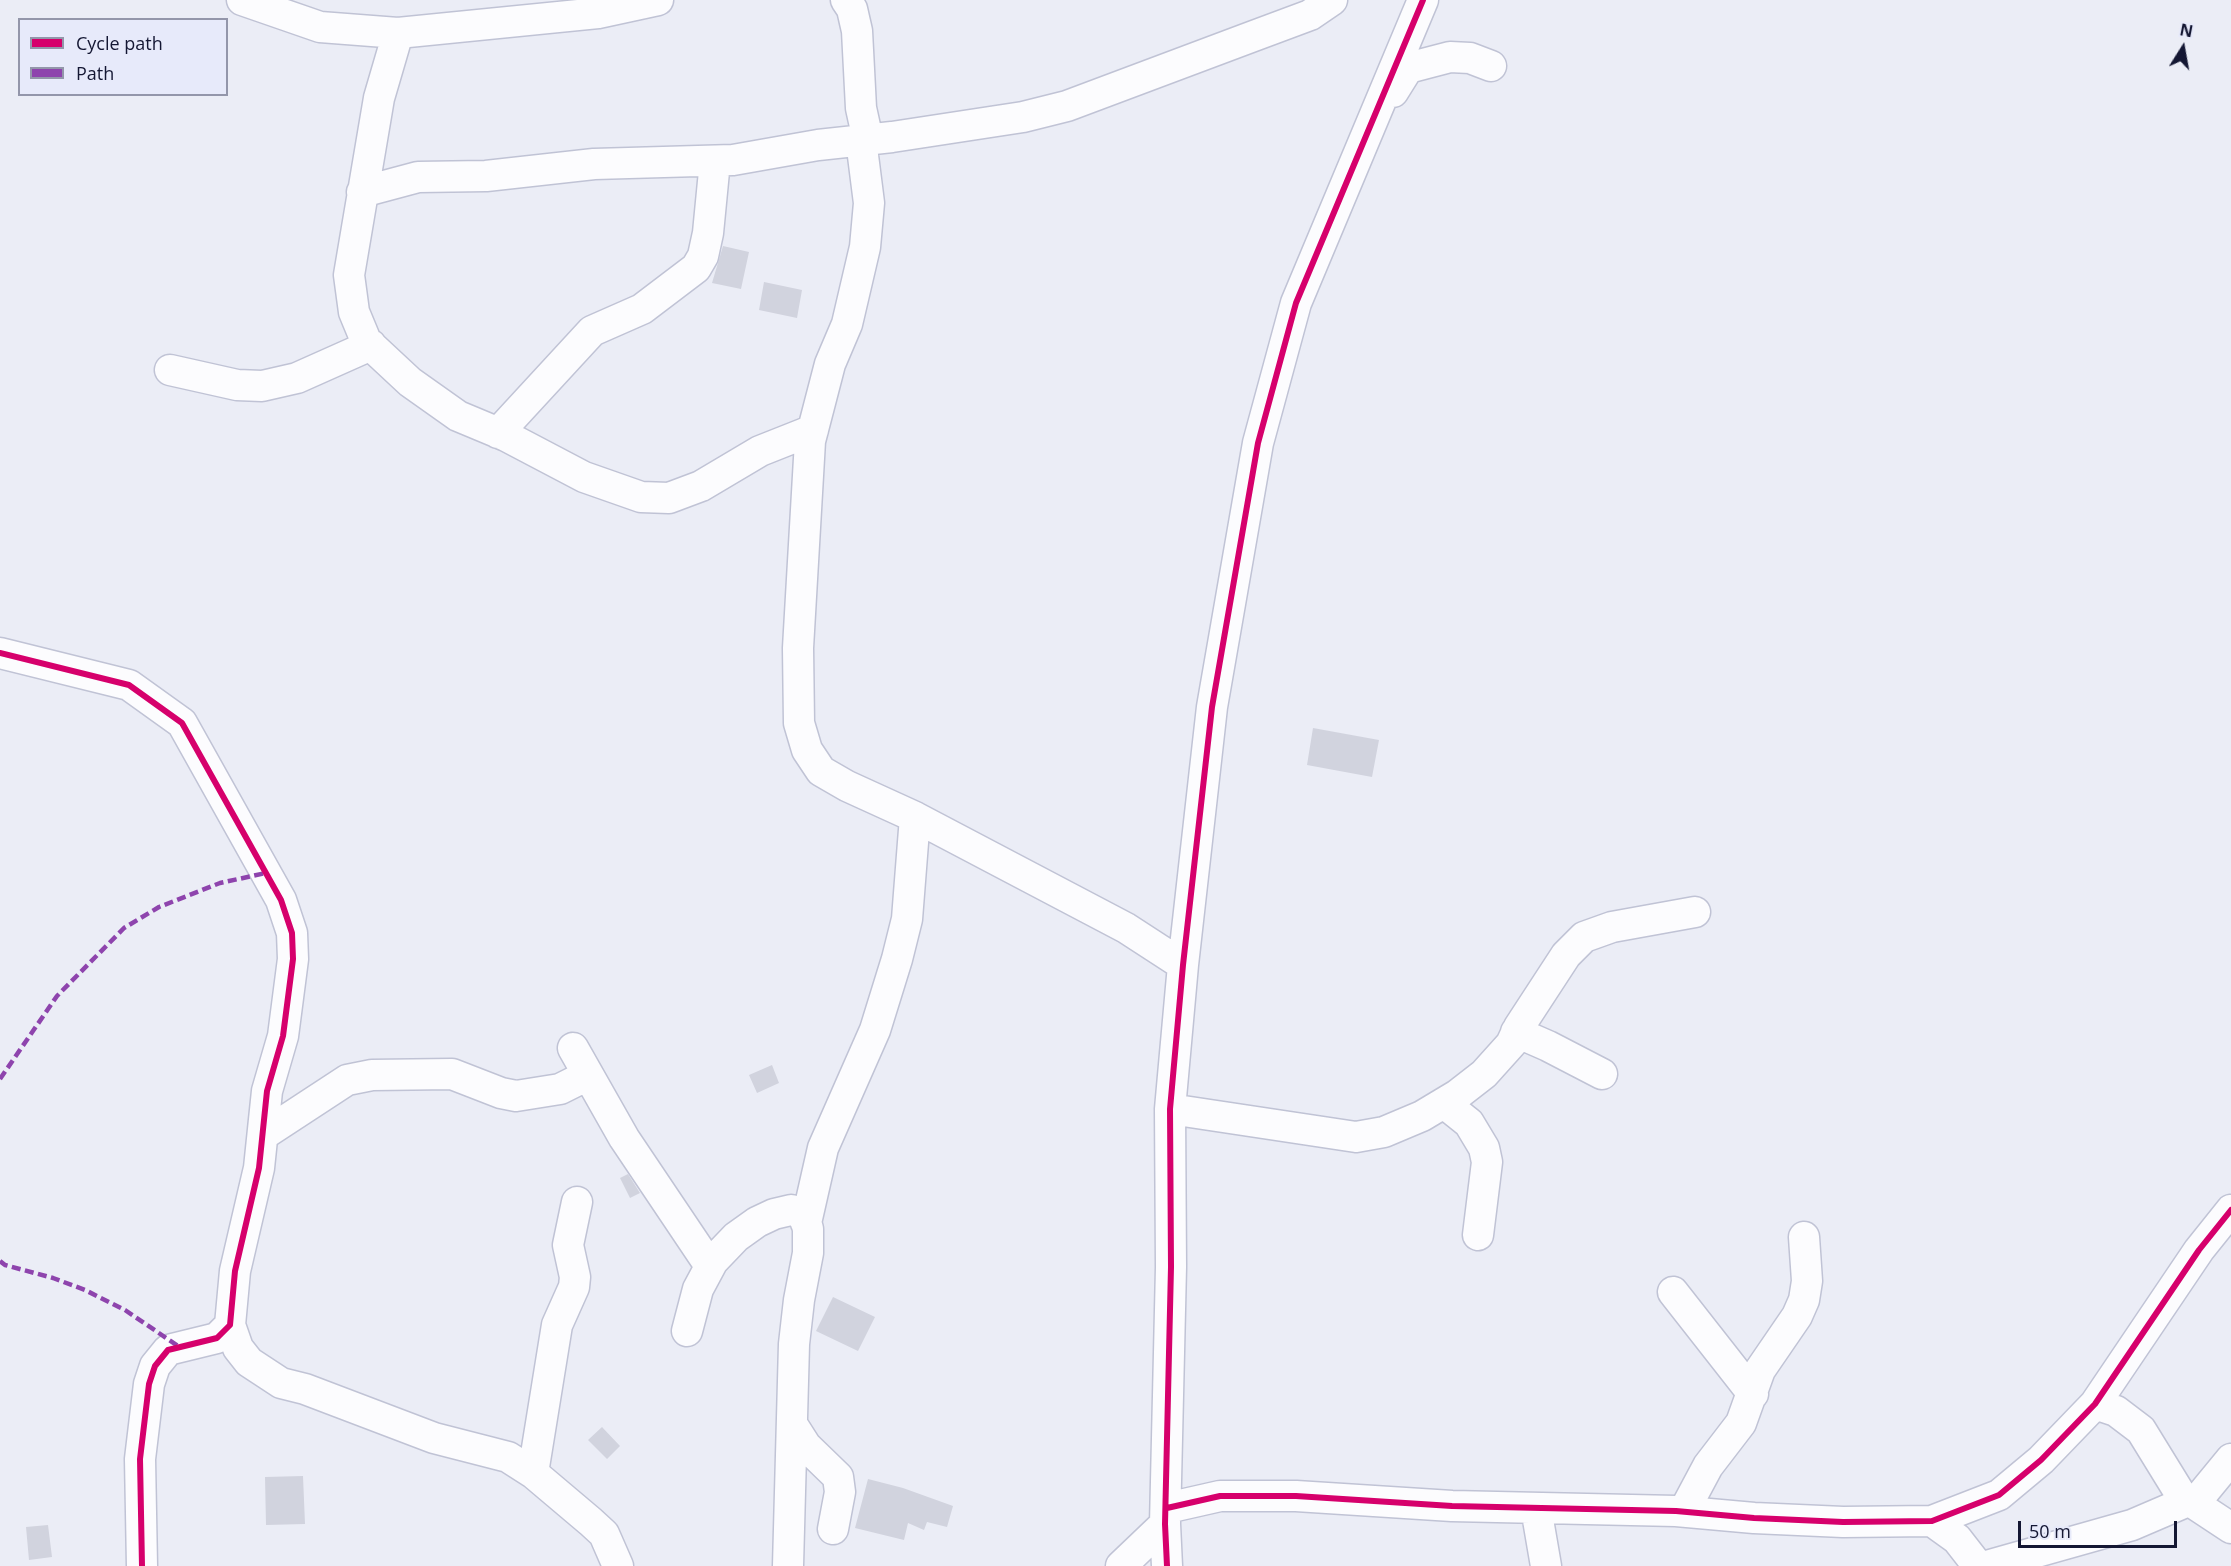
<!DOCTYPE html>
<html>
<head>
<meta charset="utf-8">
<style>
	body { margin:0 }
	#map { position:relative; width:2231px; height:1566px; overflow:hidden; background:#ebedf6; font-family:"Open Sans",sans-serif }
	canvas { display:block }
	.legend { position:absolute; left:18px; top:18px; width:210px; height:78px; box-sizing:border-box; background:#e7eafa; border:2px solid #9396aa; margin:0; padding:8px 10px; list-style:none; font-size:18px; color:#141733 }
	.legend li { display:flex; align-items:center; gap:12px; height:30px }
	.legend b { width:30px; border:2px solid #9396aa }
	.north { position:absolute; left:2153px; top:18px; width:60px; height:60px; -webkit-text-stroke:4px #e7eafa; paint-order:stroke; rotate:11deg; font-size:16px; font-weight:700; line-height:24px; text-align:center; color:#141733 }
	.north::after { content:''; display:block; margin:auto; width:21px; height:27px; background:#141733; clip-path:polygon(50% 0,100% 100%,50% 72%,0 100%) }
	.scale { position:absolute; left:2018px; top:1521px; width:159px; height:27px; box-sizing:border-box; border:3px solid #141733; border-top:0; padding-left:8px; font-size:18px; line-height:21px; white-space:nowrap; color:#141733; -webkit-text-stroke:4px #e7eafa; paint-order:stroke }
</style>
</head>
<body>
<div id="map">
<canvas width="2231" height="1566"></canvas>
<ul class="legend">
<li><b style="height:8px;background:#d6006c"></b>Cycle path</li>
<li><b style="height:8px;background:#8e44ad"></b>Path</li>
</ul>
<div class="north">N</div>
<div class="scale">50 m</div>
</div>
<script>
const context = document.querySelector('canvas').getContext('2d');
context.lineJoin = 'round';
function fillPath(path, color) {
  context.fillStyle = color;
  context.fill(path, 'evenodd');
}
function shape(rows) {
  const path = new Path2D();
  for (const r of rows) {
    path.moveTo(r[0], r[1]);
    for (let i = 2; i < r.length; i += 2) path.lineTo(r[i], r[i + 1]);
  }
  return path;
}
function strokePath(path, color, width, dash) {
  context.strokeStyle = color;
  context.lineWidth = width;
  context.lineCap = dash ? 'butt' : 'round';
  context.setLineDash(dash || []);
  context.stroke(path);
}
fillPath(shape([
	[723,246,749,252,741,289,712,283],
	[764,282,802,290,797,318,759,310],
	[1313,728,1379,740,1372,777,1307,765],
	[772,1065,779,1083,757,1093,749,1075],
	[628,1174,640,1193,630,1198,620,1178],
	[833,1297,875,1317,858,1351,816,1331],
	[602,1427,620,1446,607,1459,588,1440],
	[303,1476,305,1524,266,1525,265,1477],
	[868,1479,903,1488,953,1506,947,1527,927,1522,924,1530,908,1523,904,1540,855,1528],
	[48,1525,52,1557,29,1560,26,1527]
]), '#d1d3de');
const minor = shape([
	[242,0,320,27,398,33,598,13,658,0],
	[846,0,852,9,857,31,861,108,868,140],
	[398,33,379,98,349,275,354,312,366,341,410,382,458,416,506,436,584,477,641,497,669,498,701,486,760,451,813,430],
	[1393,92,1408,68,1427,63,1450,57,1470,58,1491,66],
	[861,140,869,203,865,247,847,324,830,364,810,441,798,648,799,723,807,750,821,771,847,786,915,817,1126,928,1183,965],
	[362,192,418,177,486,176,594,164,733,160,818,145,892,137,1023,117,1067,106,1251,37,1310,15,1332,0],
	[170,370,237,385,262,386,297,378,371,345],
	[498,433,592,331,642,309,696,268,703,256,708,233,715,161],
	[0,653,129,685,182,723,281,900,292,933,293,959,283,1036,267,1091,259,1168,235,1271,230,1325,217,1338,168,1350,155,1366,149,1384,140,1459,142,1566],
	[1516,1032,1548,1046,1602,1074],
	[573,1048,624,1138,710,1266],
	[1444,1103,1469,1123,1484,1148,1487,1162,1478,1235],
	[1170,1109,1356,1137,1384,1132,1422,1116,1457,1095,1484,1074,1511,1044,1519,1027,1566,955,1584,937,1612,927,1695,912],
	[263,1135,347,1080,372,1075,452,1074,501,1093,516,1096,560,1089,588,1075],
	[806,1223,823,1148,875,1030,897,959,907,919,915,817],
	[1673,1292,1753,1394],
	[230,1325,238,1348,249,1362,281,1383,305,1389,434,1438,508,1457,533,1473,591,1522,604,1534,618,1566],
	[687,1331,698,1289,713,1261,736,1237,757,1222,774,1214,791,1210,798,1212,805,1218,808,1229,808,1253,799,1300,794,1344,788,1566],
	[2095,1404,2116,1411,2141,1430,2181,1495,2231,1528],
	[792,1424,806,1446,838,1477,840,1492,833,1529],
	[533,1473,557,1325,574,1287,575,1277,568,1245,577,1202],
	[2194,1504,2231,1459],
	[1167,1508,1220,1496,1296,1496,1452,1506,1676,1511,1754,1518,1843,1522,1932,1521,1999,1495,2041,1460,2095,1404,2199,1250,2231,1210],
	[1536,1508,1546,1566],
	[1684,1511,1708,1466,1741,1423,1760,1370,1797,1316,1804,1300,1807,1281,1804,1237],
	[1932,1521,1957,1539,1978,1566],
	[1121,1566,1165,1524],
	[1167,1566,1165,1524,1171,1267,1170,1109,1183,965,1212,707,1258,443,1296,303,1423,0],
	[1987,1566,2132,1525,2188,1501]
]);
strokePath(minor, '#c0c3d5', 33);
strokePath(minor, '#fcfcfe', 30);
strokePath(shape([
	[0,1079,57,996,124,928,159,907,220,883,266,873],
	[0,1261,5,1265,53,1278,85,1290,125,1310,178,1346]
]), '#8e44ad', 4.5, [9, 4.5]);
strokePath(shape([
	[0,653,129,685,182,723,281,900,292,933,293,959,283,1036,267,1091,259,1168,235,1271,230,1325,217,1338,168,1350,155,1366,149,1384,140,1459,142,1566],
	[1167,1508,1220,1496,1296,1496,1452,1506,1676,1511,1754,1518,1843,1522,1932,1521,1999,1495,2041,1460,2095,1404,2199,1250,2231,1210],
	[1167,1566,1165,1524,1171,1267,1170,1109,1183,965,1212,707,1258,443,1296,303,1423,0]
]), '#d6006c', 6);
</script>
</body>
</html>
